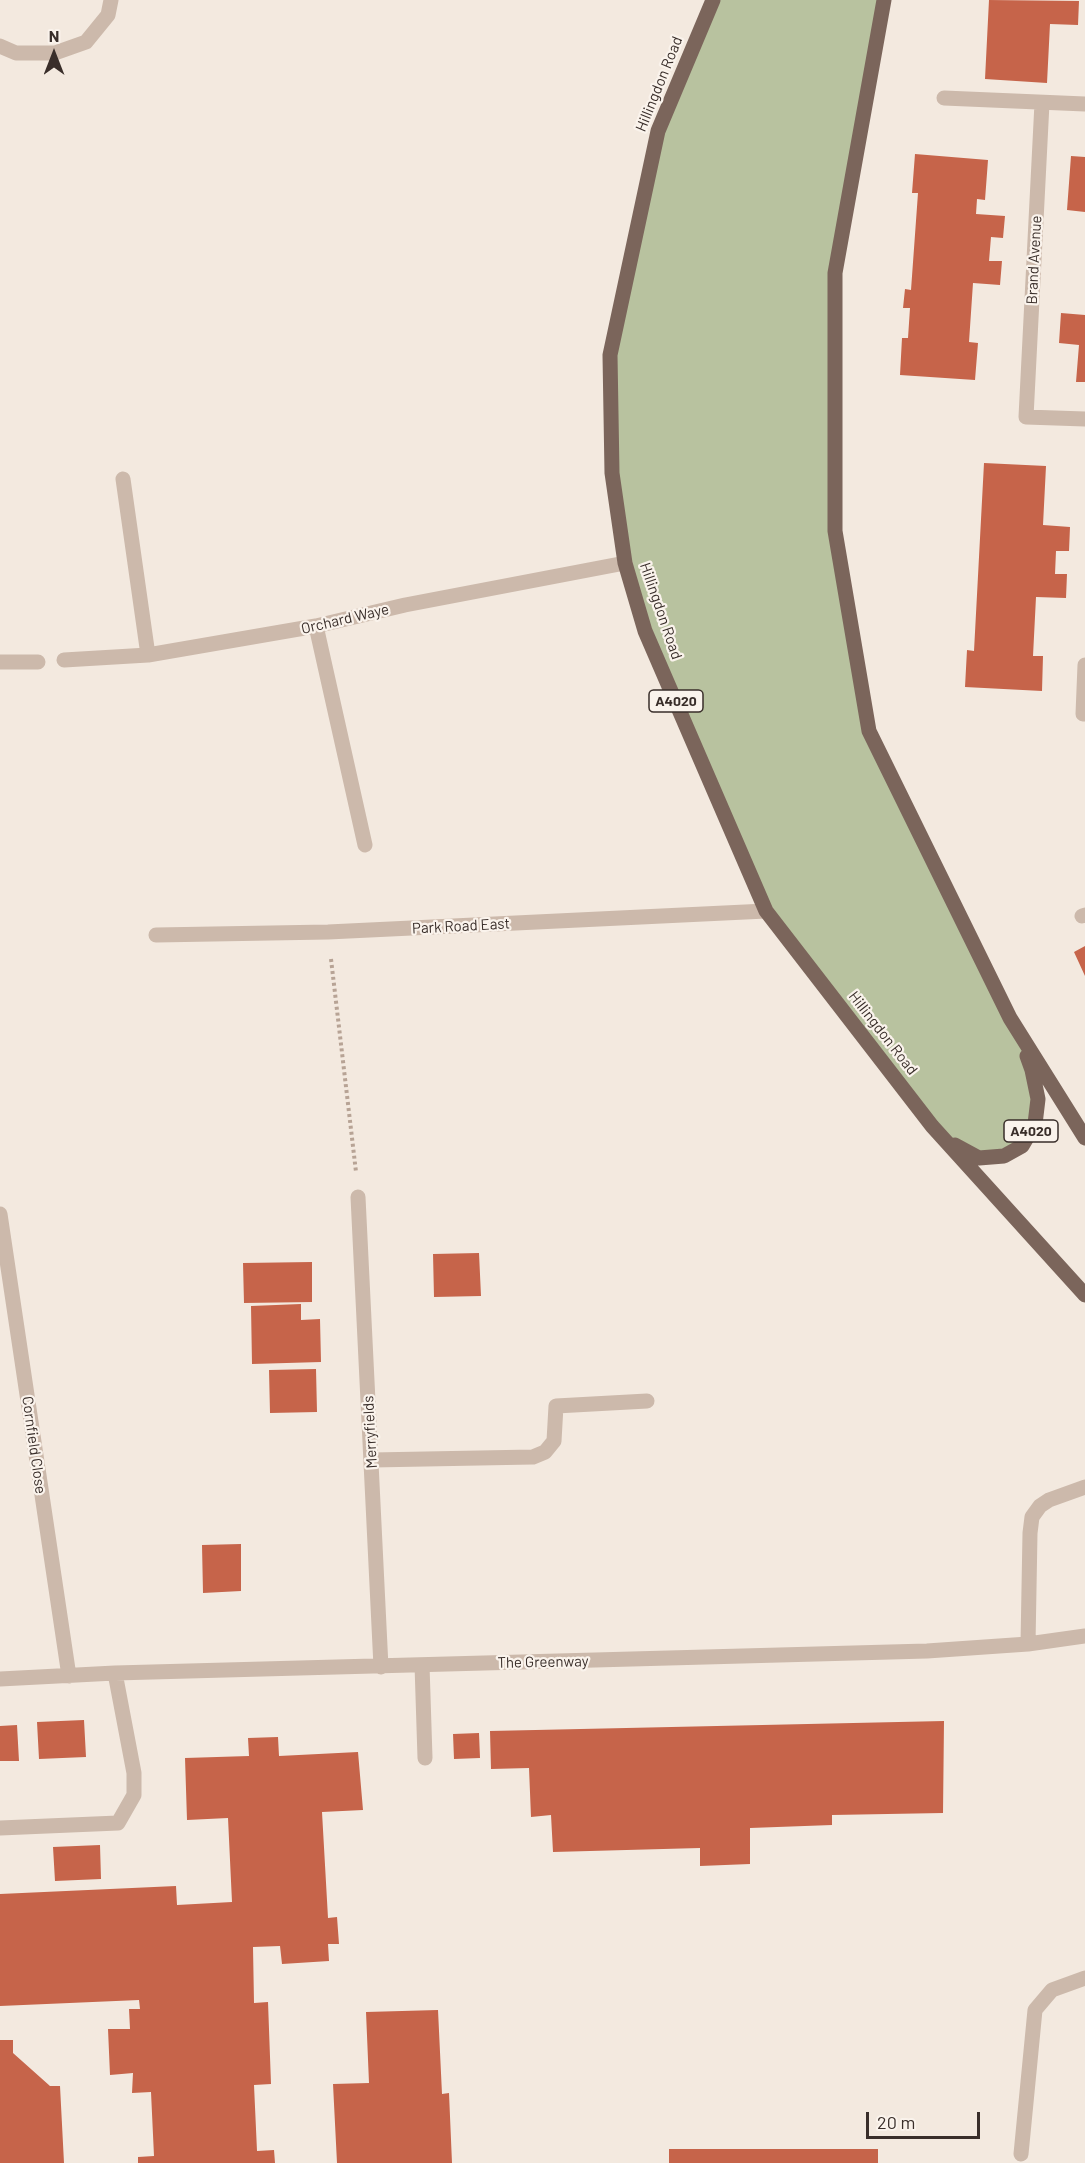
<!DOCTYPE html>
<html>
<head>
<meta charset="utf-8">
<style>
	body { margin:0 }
	#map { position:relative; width:1085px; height:2163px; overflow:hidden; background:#f3e9df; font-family:Barlow,sans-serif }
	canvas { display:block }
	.north { position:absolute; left:24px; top:24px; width:60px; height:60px; -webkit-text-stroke:4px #faf3ec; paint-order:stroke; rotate:0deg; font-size:16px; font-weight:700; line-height:24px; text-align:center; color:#392e2a }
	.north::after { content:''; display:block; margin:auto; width:21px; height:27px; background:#392e2a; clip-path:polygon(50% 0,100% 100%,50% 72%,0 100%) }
	.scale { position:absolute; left:866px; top:2112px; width:114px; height:27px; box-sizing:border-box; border:3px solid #392e2a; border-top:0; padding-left:8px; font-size:18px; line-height:21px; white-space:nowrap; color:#392e2a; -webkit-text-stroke:4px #faf3ec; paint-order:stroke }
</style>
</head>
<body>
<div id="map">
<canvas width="1085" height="2163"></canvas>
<div class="north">N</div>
<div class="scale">20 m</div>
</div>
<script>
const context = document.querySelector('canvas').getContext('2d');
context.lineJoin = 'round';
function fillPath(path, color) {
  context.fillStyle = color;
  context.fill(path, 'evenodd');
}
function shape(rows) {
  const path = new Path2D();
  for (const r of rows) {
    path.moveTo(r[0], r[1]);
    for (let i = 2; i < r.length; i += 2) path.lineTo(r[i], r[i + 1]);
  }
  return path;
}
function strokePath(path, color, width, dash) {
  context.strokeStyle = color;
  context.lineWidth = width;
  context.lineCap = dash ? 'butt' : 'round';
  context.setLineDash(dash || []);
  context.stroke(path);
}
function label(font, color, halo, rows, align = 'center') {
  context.font = font + ' Barlow,sans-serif';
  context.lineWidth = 4.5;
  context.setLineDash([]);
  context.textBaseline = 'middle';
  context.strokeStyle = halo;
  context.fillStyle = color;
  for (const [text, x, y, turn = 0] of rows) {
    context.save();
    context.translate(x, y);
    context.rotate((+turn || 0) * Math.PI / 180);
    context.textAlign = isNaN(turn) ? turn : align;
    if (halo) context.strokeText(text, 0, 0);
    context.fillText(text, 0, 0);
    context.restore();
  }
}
fillPath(shape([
	[713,0,884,0,835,273,835,531,869,731,1032,1070,1035,1124,1004,1156,955,1145,766,911,625,563,610,355,658,131]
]), '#b8c29f');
fillPath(shape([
	[989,0,1079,1,1078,25,1050,24,1047,83,985,79],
	[915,154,988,160,985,200,977,199,976,214,1005,216,1003,238,991,237,989,261,1002,261,1000,285,973,283,969,342,978,343,975,380,900,375,902,338,908,338,910,308,903,308,905,289,911,290,918,193,912,193],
	[1071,156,1085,157,1085,212,1067,210],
	[1061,313,1085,315,1085,382,1076,382,1079,345,1059,343],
	[984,463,1046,466,1043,525,1070,527,1069,551,1056,551,1055,574,1067,574,1066,598,1036,597,1033,656,1043,656,1042,691,965,687,967,650,974,651],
	[1085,946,1085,976,1074,952],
	[479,1253,481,1296,434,1297,433,1254],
	[312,1262,312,1302,244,1303,243,1263],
	[301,1304,301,1320,320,1319,321,1362,252,1364,251,1306],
	[316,1369,317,1412,270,1413,269,1370],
	[241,1544,241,1591,203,1593,202,1545],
	[84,1720,86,1757,39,1759,37,1722],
	[944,1721,943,1813,832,1815,832,1825,750,1828,750,1864,700,1866,700,1848,553,1852,551,1815,531,1817,529,1768,491,1769,490,1731],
	[17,1725,19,1761,0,1761,0,1726],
	[479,1733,480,1758,454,1759,453,1734],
	[278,1737,279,1756,358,1752,363,1810,322,1812,328,1918,337,1917,339,1944,328,1944,329,1961,282,1964,280,1946,253,1947,254,2003,268,2002,271,2084,254,2085,257,2151,274,2150,275,2163,138,2163,138,2157,154,2156,151,2092,132,2093,133,2073,110,2075,108,2029,130,2029,129,2009,140,2009,139,2000,0,2006,0,1894,176,1886,177,1905,232,1902,228,1818,187,1820,185,1758,249,1756,248,1738],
	[100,1845,101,1879,55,1881,53,1847],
	[438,2010,442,2094,449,2093,452,2163,337,2163,333,2084,369,2083,366,2012],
	[0,2040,13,2040,13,2053,50,2086,60,2086,64,2163,0,2163],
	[669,2149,878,2149,878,2163,669,2163]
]), '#c6644a');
strokePath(shape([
	[331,959,356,1172]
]), '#b7a395', 4, [3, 3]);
strokePath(shape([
	[0,46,16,53,55,53,86,42,108,15,111,0],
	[944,98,1085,104],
	[1042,103,1026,417,1085,419],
	[123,479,148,655],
	[316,626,365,845],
	[64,660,148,655,316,626,405,605,625,563],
	[0,662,38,662],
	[1085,665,1083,714,1085,714],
	[1082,916,1085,915],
	[156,935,328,932,766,911],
	[358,1197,381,1667],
	[0,1214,69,1676],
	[372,1460,533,1457,545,1452,554,1441,556,1406,647,1401],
	[1028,1644,1030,1533,1032,1517,1040,1506,1049,1500,1085,1487],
	[422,1665,425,1758],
	[0,1679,115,1673,927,1651,1028,1644,1085,1636],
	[0,1828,118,1823,134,1795,134,1773,115,1673],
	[1021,2154,1035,2010,1052,1990,1085,1978]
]), '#ccb9ab', 15);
strokePath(shape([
	[713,0,658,131,610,355,612,473,625,563,645,631,766,911,932,1126,1085,1295],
	[884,0,835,273,835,531,869,731,1010,1018,1085,1138],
	[955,1145,979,1158,1004,1156,1022,1146,1035,1124,1038,1099,1032,1070,1027,1056]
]), '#7b655b', 15);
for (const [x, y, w] of [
	[676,701,54],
	[1031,1131,54]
]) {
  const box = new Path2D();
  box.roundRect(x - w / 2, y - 11, w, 22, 4.5);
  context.fillStyle = '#faf3ec';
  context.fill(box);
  strokePath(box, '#392e2a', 1.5);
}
label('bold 14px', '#392e2a', null, [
	["A4020",676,701],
	["A4020",1031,1131]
]);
label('15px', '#392e2a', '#faf3ec', [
	["Hillingdon Road",659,84,-68],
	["Brand Avenue",1034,260,-87],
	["Hillingdon Road",661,611,71],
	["Orchard Waye",345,619,-13],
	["Park Road East",461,926,-3],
	["Hillingdon Road",883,1033,52],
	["Merryfields",370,1432,-93],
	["Cornfield Close",34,1445,82],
	["The Greenway",543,1662,-1]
]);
</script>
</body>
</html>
